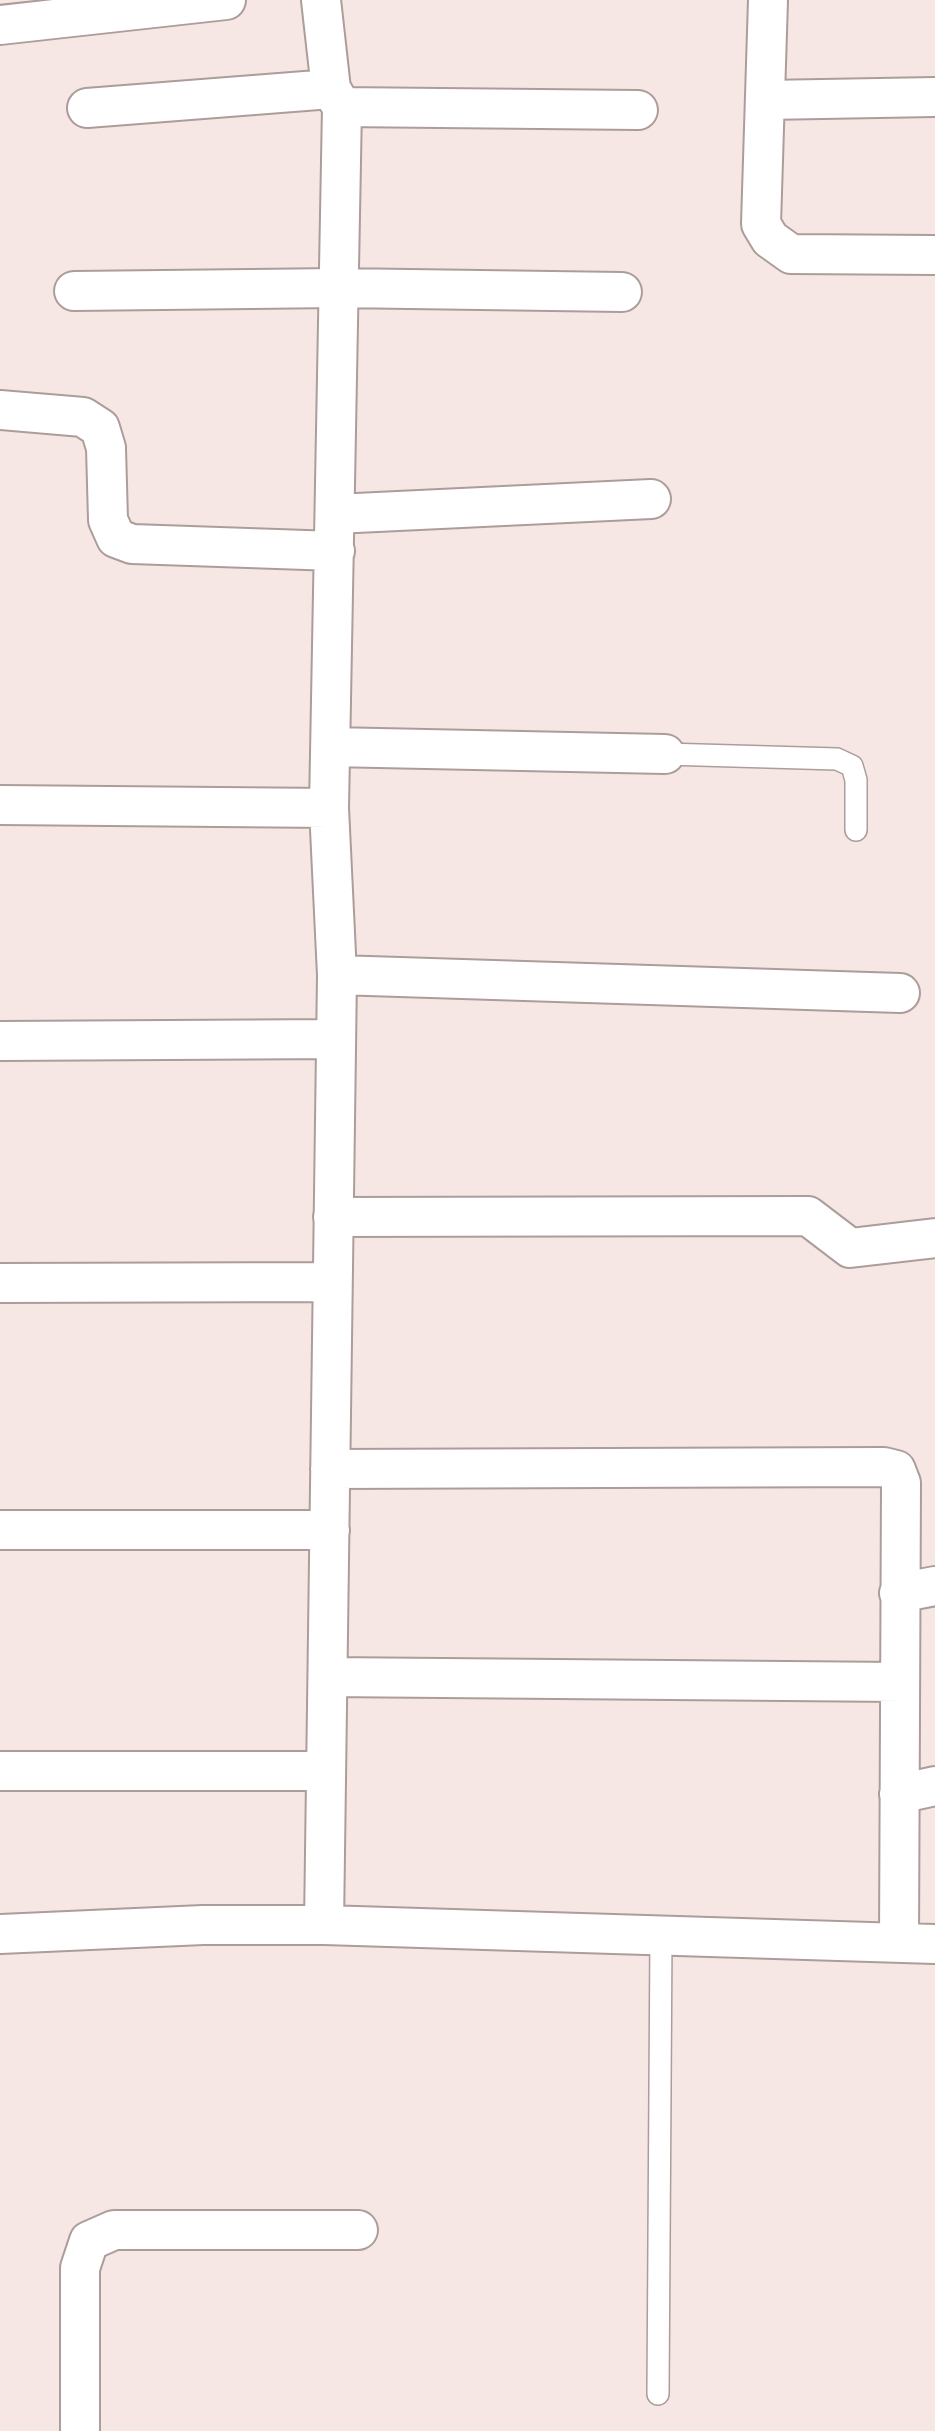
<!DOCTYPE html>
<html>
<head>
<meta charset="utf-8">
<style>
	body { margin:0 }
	canvas { display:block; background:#f6e7e4 }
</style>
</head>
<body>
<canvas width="935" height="2431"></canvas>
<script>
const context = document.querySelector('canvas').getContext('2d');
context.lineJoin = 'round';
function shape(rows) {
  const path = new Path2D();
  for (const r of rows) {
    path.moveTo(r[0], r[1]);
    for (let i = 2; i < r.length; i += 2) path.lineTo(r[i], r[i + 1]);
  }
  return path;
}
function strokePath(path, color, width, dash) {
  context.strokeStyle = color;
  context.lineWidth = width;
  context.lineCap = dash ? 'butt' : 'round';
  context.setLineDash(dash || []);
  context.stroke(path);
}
const service = shape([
	[665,754,837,759,852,766,856,780,856,830],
	[658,2394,661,1935]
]);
const minor = shape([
	[321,0,331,89,342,107,329,808,337,975,324,1925],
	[768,0,761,224,770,239,791,254,935,255],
	[0,25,226,0],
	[766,100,935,97],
	[342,107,638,110],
	[87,108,331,89],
	[74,291,339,288,622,292],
	[0,410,83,417,100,428,106,448,108,520,116,538,132,544,335,551],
	[335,514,651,499],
	[331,747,665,754],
	[0,805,329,808],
	[337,975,900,993],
	[0,1041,336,1039],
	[333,1217,808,1216,850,1248,935,1238],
	[0,1283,332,1282],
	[330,1469,884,1467,896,1470,901,1483,899,1942],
	[0,1530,330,1530],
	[899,1593,935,1586],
	[328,1677,899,1682],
	[0,1771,326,1771],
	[899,1794,935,1786],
	[0,1934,203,1925,324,1925,935,1944],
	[80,2431,80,2268,89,2241,114,2230,358,2230]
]);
strokePath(service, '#ac9d9a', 24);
strokePath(minor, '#ac9d9a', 42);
strokePath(service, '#fff', 21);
strokePath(minor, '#fff', 38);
</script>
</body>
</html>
